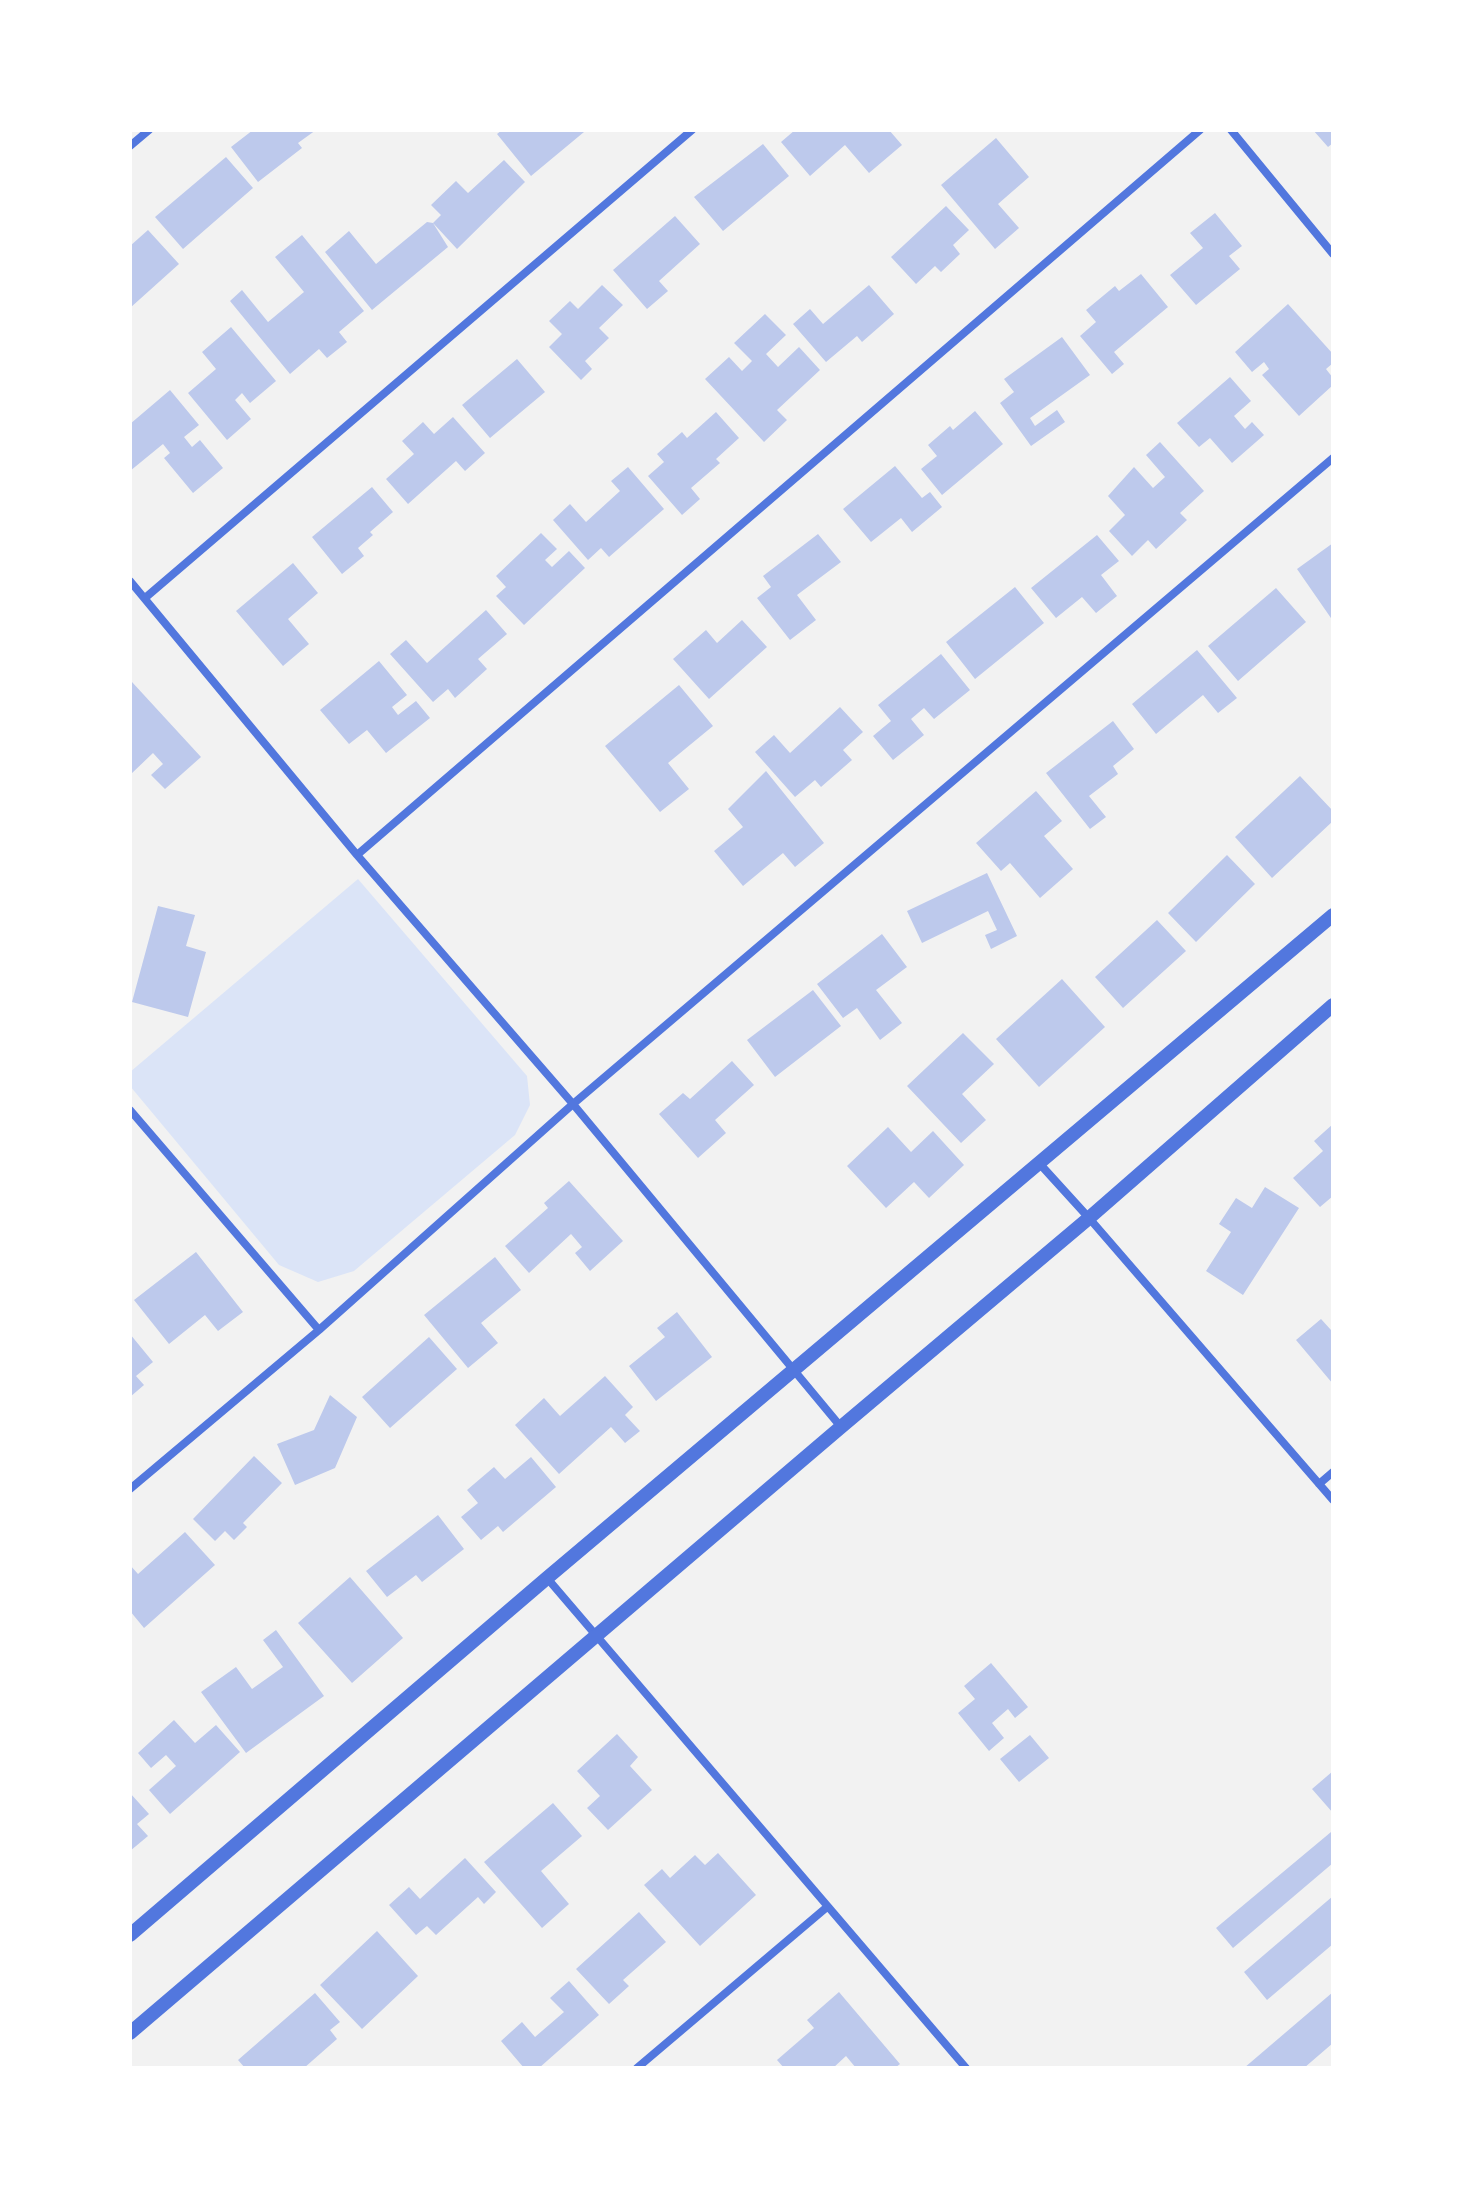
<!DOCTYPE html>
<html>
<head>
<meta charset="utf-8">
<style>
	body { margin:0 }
	#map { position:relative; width:1463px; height:2198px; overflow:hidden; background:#f2f2f2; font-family:Poppins,sans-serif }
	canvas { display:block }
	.frame { position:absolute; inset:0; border:132px solid #fff; pointer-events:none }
</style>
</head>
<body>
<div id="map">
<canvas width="1463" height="2198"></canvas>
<div class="frame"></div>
</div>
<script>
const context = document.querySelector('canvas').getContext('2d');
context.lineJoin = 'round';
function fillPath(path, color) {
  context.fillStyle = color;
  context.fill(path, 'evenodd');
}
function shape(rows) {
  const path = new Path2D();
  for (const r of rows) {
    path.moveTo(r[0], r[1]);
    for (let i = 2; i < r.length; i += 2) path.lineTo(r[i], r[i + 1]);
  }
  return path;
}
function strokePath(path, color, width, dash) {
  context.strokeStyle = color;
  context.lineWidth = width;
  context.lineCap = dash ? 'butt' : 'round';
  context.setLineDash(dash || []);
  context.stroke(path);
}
fillPath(shape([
	[358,879,527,1076,530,1105,515,1135,354,1271,318,1282,279,1265,130,1086,130,1072]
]), '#dbe4f7');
fillPath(shape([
	[253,130,316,130,298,143,302,148,258,182,231,147],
	[502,130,583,130,584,132,531,176,497,134],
	[795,130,889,130,902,145,869,173,845,145,810,176,781,142],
	[1313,130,1333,130,1333,143,1328,147],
	[996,138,1029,177,998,204,1019,228,995,249,941,185],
	[763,144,789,176,723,231,694,197],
	[226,157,253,188,183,249,155,217],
	[504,160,525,182,457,249,433,223,441,215,431,205,456,181,468,193],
	[946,206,969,230,953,245,960,254,941,272,935,266,916,284,891,257],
	[1215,213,1242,246,1229,256,1240,269,1196,305,1170,275,1203,248,1190,233],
	[675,216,700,244,659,281,668,291,647,309,613,270],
	[427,222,433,223,448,247,372,310,325,252,349,231,376,264],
	[148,230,179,264,130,308,130,246],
	[302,235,364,311,339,332,347,342,327,358,319,349,290,374,230,301,242,290,268,322,304,292,275,257],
	[1141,274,1168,307,1114,352,1124,364,1112,374,1080,336,1096,322,1086,310,1115,286,1119,291],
	[602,285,623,305,599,328,609,338,585,361,592,369,581,380,549,347,562,334,549,321,570,301,578,309],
	[869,285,894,314,862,342,857,336,826,362,793,324,810,309,823,324],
	[1288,304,1333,354,1333,363,1326,369,1333,378,1333,385,1299,416,1262,375,1269,369,1264,362,1252,372,1235,352],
	[765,314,786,335,766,354,778,367,799,347,820,370,777,410,787,420,764,442,705,379,729,357,742,371,752,361,734,343],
	[231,327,276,381,250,403,242,393,235,400,251,419,227,440,188,393,216,369,202,352],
	[1062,337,1090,375,1030,418,1035,426,1057,410,1065,422,1031,446,1000,403,1014,392,1004,379],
	[517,359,545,392,490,438,462,405],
	[1230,377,1251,401,1234,416,1245,429,1252,422,1264,435,1232,463,1210,438,1199,447,1177,423],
	[170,390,199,425,184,437,192,447,200,440,223,468,193,493,164,458,170,453,163,444,130,471,130,424],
	[975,411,1003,444,942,495,921,469,937,456,928,445,950,426,953,430],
	[716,412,739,438,716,459,720,463,691,488,700,499,682,515,648,476,664,462,657,454,682,432,687,438],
	[453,417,485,453,465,471,456,461,408,504,386,479,414,454,402,441,423,422,434,434],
	[1160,442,1204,491,1180,513,1187,520,1156,549,1148,540,1132,556,1109,531,1125,515,1108,496,1134,467,1153,488,1165,477,1146,455],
	[895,466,922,498,930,492,942,507,912,532,901,518,871,542,843,509],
	[628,467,664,509,609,557,601,548,588,560,553,520,570,504,586,522,620,491,611,481],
	[372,487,393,512,370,532,373,535,358,548,364,556,342,574,312,537],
	[541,533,557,549,545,560,552,567,569,551,585,568,524,625,496,596,506,587,496,576],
	[818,534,841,562,797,595,816,620,790,640,757,598,771,587,763,576],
	[1097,535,1119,561,1101,575,1117,596,1096,613,1082,597,1056,618,1031,588],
	[1333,543,1333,621,1297,569],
	[293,563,318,593,288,619,309,644,283,666,236,611],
	[1015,587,1044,623,975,679,946,642],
	[1276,588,1306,622,1238,681,1208,646],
	[486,610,507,634,478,659,487,669,455,698,448,689,433,702,390,654,406,640,427,663],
	[742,620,767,647,709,699,673,659,706,630,717,643],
	[1197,650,1237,698,1218,713,1203,695,1156,734,1132,704],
	[941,654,970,690,934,719,924,708,911,719,924,735,893,760,873,736,891,721,878,705],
	[379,661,407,695,392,707,398,715,416,701,430,718,386,753,367,730,349,744,320,710],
	[132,682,201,757,165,789,151,775,163,764,153,753,130,775],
	[679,685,713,726,668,763,689,789,660,812,605,746],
	[840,707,863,732,843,750,852,760,821,787,815,780,795,797,755,752,774,735,790,753],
	[1113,721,1134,749,1113,766,1118,774,1089,796,1106,817,1090,829,1046,773],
	[766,771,824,843,795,867,783,853,743,886,714,851,743,827,728,809],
	[1300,776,1333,811,1333,821,1272,878,1235,837],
	[1036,791,1062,821,1044,836,1073,869,1040,898,1010,863,1001,871,976,843],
	[1227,855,1255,884,1196,942,1168,913],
	[987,873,1017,936,991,949,985,935,997,930,988,911,922,943,907,911],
	[158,906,195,915,186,946,206,952,188,1017,132,1002],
	[1157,920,1186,951,1123,1008,1095,977],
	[882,934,907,967,876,990,902,1023,880,1040,857,1008,843,1018,817,984],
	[1062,979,1105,1027,1039,1087,996,1039],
	[813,990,841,1026,775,1077,747,1040],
	[963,1033,994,1064,962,1094,986,1120,961,1143,907,1086],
	[732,1061,754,1085,715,1120,726,1133,698,1158,659,1114,683,1093,690,1099],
	[1333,1124,1333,1196,1320,1207,1293,1178,1323,1151,1314,1141],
	[888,1127,911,1152,933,1131,964,1165,929,1198,914,1182,886,1208,847,1166],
	[569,1181,623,1241,590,1271,575,1253,582,1247,571,1234,529,1273,505,1246,548,1208,544,1203],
	[1265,1187,1299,1208,1243,1295,1206,1271,1231,1232,1219,1224,1236,1198,1252,1208],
	[196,1252,243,1312,218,1331,205,1315,169,1344,134,1300],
	[495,1257,521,1290,481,1323,498,1343,468,1368,424,1315],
	[677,1312,712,1357,656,1401,629,1366,665,1337,657,1328],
	[1321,1319,1331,1330,1333,1328,1333,1384,1296,1340],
	[130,1334,153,1362,136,1376,144,1385,130,1397],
	[429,1337,457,1369,390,1428,362,1397],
	[605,1376,633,1407,625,1415,640,1431,625,1443,611,1427,559,1474,515,1425,544,1398,560,1416],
	[330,1395,357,1417,335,1468,295,1485,277,1444,314,1430],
	[254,1456,282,1483,243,1523,247,1527,234,1540,225,1531,215,1541,193,1519],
	[531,1457,556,1487,503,1532,498,1526,481,1540,461,1517,478,1503,467,1490,494,1467,505,1479],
	[438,1515,464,1549,422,1582,416,1575,387,1597,366,1571],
	[185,1532,215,1565,144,1628,130,1611,130,1565,138,1574],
	[350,1577,403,1638,352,1683,298,1623],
	[276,1630,324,1696,246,1753,201,1692,236,1667,252,1689,283,1667,263,1640],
	[991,1663,1028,1707,1015,1718,1008,1709,992,1723,1004,1738,989,1751,958,1713,975,1699,964,1686],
	[174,1720,195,1743,216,1725,240,1752,170,1814,149,1790,176,1766,166,1755,151,1768,138,1753],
	[617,1734,638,1757,630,1766,652,1790,608,1830,587,1808,600,1796,577,1771],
	[1030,1735,1049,1758,1019,1782,1000,1759],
	[1333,1771,1333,1813,1312,1789],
	[130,1793,149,1814,137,1824,148,1836,130,1851],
	[553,1803,582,1836,541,1871,569,1904,542,1928,484,1862],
	[1331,1832,1333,1835,1333,1863,1233,1948,1216,1928],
	[718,1853,756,1895,700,1946,644,1885,662,1869,670,1878,695,1855,705,1865],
	[465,1858,496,1892,484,1904,478,1897,436,1935,427,1926,416,1935,389,1905,409,1887,420,1899],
	[1333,1896,1333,1944,1267,2000,1244,1972],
	[639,1912,666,1942,623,1980,629,1986,609,2004,576,1969],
	[377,1931,418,1976,362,2029,320,1985],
	[569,1981,599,2015,539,2068,524,2068,501,2041,522,2022,535,2037,564,2012,550,1998],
	[839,1992,900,2064,895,2068,856,2068,846,2056,833,2068,784,2068,777,2060,814,2028,807,2020],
	[1333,1992,1333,2043,1304,2068,1244,2068],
	[315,1993,340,2022,330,2030,337,2039,304,2068,283,2066,245,2068,238,2060]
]), '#bdc9ec');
strokePath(shape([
	[1231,130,1333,254],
	[130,146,149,130],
	[130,581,357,855,573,1104,841,1427],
	[145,598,692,130],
	[357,855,1200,130],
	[130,1110,319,1330],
	[1039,1163,1089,1218,1333,1500],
	[1319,1484,1333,1472],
	[130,1489,319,1330,573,1104,1333,458],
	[547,1578,966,2068],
	[637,2068,827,1907]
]), '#5277de', 8);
strokePath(shape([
	[130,1935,547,1578,1333,915],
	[130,2033,841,1427,1089,1218,1333,1005]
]), '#5277de', 14);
</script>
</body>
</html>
